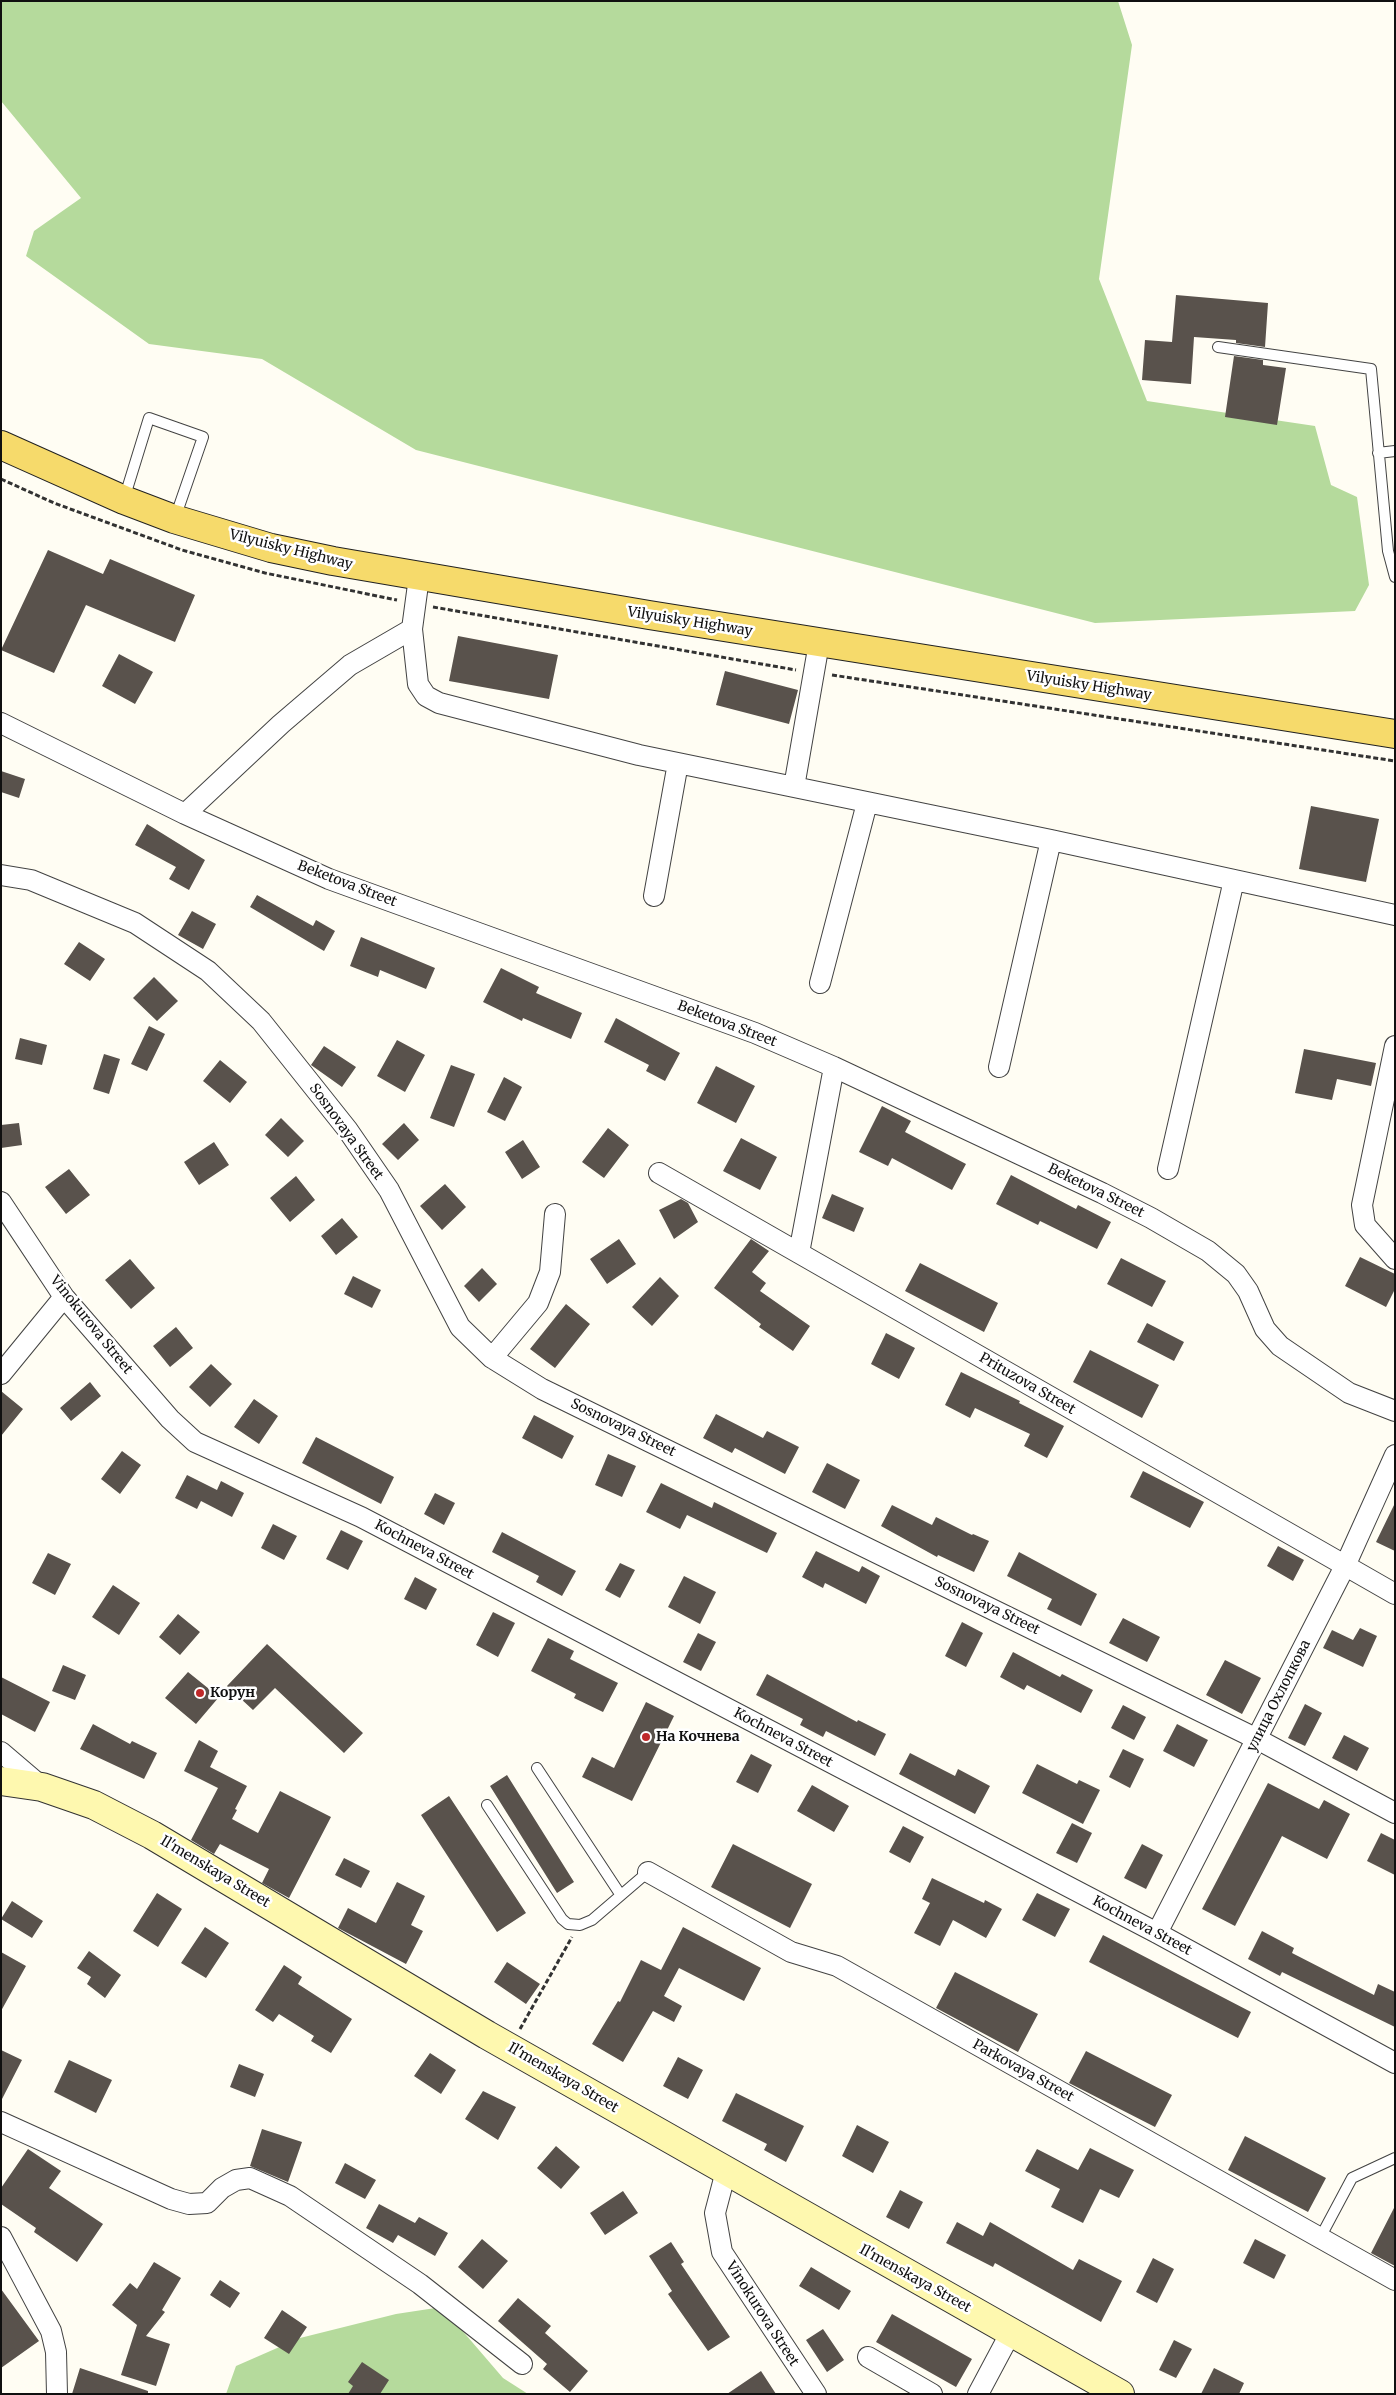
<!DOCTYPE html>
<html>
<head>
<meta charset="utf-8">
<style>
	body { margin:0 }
	#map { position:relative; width:1396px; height:2395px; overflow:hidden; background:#fffdf3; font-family:Merriweather,serif }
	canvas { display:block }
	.frame { position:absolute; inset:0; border:2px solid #101010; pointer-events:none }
</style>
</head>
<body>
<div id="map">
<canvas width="1396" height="2395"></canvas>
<div class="frame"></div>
</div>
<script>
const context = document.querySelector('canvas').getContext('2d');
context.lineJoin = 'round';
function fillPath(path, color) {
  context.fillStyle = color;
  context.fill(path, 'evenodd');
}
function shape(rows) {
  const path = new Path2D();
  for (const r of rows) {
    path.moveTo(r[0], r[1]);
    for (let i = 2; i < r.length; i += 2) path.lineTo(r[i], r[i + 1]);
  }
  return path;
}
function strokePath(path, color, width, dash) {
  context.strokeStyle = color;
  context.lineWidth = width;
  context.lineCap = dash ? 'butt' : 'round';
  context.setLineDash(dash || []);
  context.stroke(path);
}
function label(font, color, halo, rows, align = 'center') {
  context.font = font + ' Merriweather,serif';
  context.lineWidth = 5;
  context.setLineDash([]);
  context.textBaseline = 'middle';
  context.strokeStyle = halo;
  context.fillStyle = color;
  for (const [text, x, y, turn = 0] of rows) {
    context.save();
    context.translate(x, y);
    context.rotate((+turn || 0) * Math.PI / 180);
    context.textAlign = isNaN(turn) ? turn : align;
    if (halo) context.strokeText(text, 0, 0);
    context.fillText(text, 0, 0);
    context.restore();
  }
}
fillPath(shape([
	[1,1,1118,1,1132,45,1099,279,1147,401,1315,426,1331,485,1357,497,1369,585,1355,611,1095,623,416,450,262,359,149,344,26,256,34,231,81,198,1,101],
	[442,2307,503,2378,528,2394,226,2394,236,2366,300,2338,396,2314]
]), '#b5da9c');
fillPath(shape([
	[1176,295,1268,303,1265,347,1236,343,1236,340,1194,337,1191,384,1142,380,1145,340,1172,342],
	[1234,356,1263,360,1263,365,1286,368,1277,425,1225,417],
	[48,550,103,574,110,559,195,595,175,642,86,605,54,673,1,650],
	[458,636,558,655,549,699,449,681],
	[119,654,153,672,135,704,102,686],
	[725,671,798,690,789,724,716,705],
	[1,771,25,779,19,798,1,792],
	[1311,806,1379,819,1366,882,1299,869],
	[147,824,205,860,189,890,169,879,176,867,135,845],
	[257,895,313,926,316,920,335,931,324,951,250,907],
	[192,911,216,924,203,949,178,935],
	[361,937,435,968,426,989,380,970,378,977,350,966],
	[79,942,105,959,90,981,64,964],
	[501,968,539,987,536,993,582,1013,571,1039,523,1018,522,1021,483,1002],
	[154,977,178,1001,157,1021,133,998],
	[616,1018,680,1053,665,1081,646,1071,649,1065,604,1042],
	[149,1026,165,1034,147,1071,131,1064],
	[20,1038,47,1045,42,1065,15,1059],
	[397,1040,425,1055,405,1092,377,1076],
	[324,1046,356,1067,342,1087,311,1065],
	[1304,1049,1376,1063,1371,1086,1337,1079,1332,1100,1295,1093],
	[104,1054,120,1059,109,1094,93,1089],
	[220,1060,247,1082,230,1103,203,1081],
	[451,1065,475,1074,454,1127,430,1118],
	[716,1066,755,1086,736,1123,697,1103],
	[504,1077,522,1087,505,1121,487,1112],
	[882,1106,911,1121,905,1132,966,1164,952,1190,892,1158,888,1166,859,1152],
	[281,1118,304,1141,288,1157,265,1135],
	[19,1123,22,1145,1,1148,1,1125],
	[404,1123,419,1140,398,1160,382,1144],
	[608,1128,629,1145,604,1178,582,1162],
	[741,1138,777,1157,760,1190,723,1171],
	[523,1140,540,1167,522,1179,505,1152],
	[214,1142,229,1165,199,1185,184,1162],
	[69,1169,90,1195,66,1214,45,1187],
	[1011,1175,1076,1209,1078,1205,1111,1222,1097,1249,1040,1221,1038,1225,996,1204],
	[296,1176,315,1200,290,1222,270,1198],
	[445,1184,466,1207,442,1230,420,1206],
	[832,1194,864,1208,854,1232,822,1218],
	[681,1199,688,1203,698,1222,674,1239,659,1210],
	[342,1218,358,1237,336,1255,321,1236],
	[619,1239,636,1264,607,1284,590,1259],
	[751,1239,769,1251,752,1272,766,1283,760,1291,810,1326,793,1351,759,1327,761,1324,714,1288],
	[1360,1257,1395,1274,1395,1289,1386,1307,1345,1286],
	[1121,1258,1166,1281,1152,1307,1107,1284],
	[130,1259,155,1288,131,1309,105,1280],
	[920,1263,998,1303,984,1332,905,1291],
	[482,1268,497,1284,479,1302,464,1286],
	[353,1276,381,1290,372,1308,344,1294],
	[660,1277,679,1296,652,1326,632,1307],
	[566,1304,590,1324,555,1368,530,1349],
	[1147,1323,1184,1342,1174,1361,1137,1342],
	[176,1327,193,1348,170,1367,153,1346],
	[886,1333,915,1348,899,1379,871,1364],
	[1090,1350,1159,1385,1142,1418,1073,1382],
	[211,1364,232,1384,210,1407,189,1387],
	[961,1372,1020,1401,1019,1403,1064,1426,1047,1458,1024,1446,1030,1434,975,1408,970,1418,945,1405],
	[90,1382,101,1396,71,1421,60,1408],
	[1,1391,23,1409,1,1436],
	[254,1399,278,1416,259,1444,234,1427],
	[716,1414,763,1438,767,1431,799,1447,785,1474,735,1448,732,1453,703,1438],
	[534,1415,574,1436,562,1459,522,1438],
	[316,1437,394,1477,381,1504,302,1463],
	[122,1451,141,1465,120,1494,101,1479],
	[608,1454,636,1466,622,1497,595,1485],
	[827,1463,860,1480,845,1509,812,1492],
	[1143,1471,1204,1502,1190,1528,1130,1497],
	[187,1475,217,1490,221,1481,244,1493,232,1517,201,1501,197,1509,175,1498],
	[661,1483,712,1508,714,1502,777,1533,767,1553,687,1515,680,1529,646,1512],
	[435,1493,455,1503,444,1525,424,1514],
	[1395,1503,1395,1551,1376,1542],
	[892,1505,932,1525,936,1517,972,1535,973,1534,989,1541,974,1572,938,1555,937,1557,881,1526],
	[273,1524,297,1536,284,1560,261,1548],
	[341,1530,363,1541,348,1570,326,1559],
	[502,1532,576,1571,562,1596,536,1582,539,1576,492,1552],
	[1278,1546,1304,1560,1293,1581,1267,1566],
	[816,1551,859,1572,862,1566,880,1576,866,1604,825,1583,823,1588,802,1577],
	[1019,1552,1097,1594,1081,1626,1047,1609,1052,1599,1007,1576],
	[48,1553,71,1564,55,1595,32,1583],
	[620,1563,635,1570,620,1598,605,1590],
	[684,1576,716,1592,700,1624,668,1607],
	[415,1577,437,1589,426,1610,404,1599],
	[113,1585,140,1603,119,1635,92,1617],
	[493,1612,515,1623,498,1657,476,1645],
	[178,1614,200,1632,180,1655,159,1637],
	[1123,1618,1160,1637,1147,1662,1109,1643],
	[962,1622,983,1633,966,1667,945,1656],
	[1360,1628,1377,1636,1363,1667,1323,1648,1332,1630,1353,1640],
	[698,1633,716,1642,701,1671,683,1662],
	[548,1638,574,1651,570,1659,618,1683,603,1712,574,1698,576,1694,531,1671],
	[267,1644,363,1733,344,1753,275,1688,253,1710,227,1686],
	[1013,1652,1060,1677,1062,1674,1093,1690,1081,1713,1027,1685,1024,1690,1000,1677],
	[1225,1660,1261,1678,1242,1714,1206,1695],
	[63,1665,86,1675,75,1700,52,1691],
	[188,1672,219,1697,196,1724,165,1698],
	[767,1674,857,1722,858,1720,886,1734,875,1756,826,1731,823,1737,800,1725,803,1719,756,1695],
	[1,1677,50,1702,35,1732,1,1714],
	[646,1702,674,1716,632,1801,582,1777,592,1757,614,1768],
	[1305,1704,1322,1713,1305,1746,1288,1738],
	[1123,1705,1146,1717,1134,1740,1111,1728],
	[93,1724,130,1744,132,1741,157,1753,144,1779,80,1749],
	[1177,1724,1208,1740,1194,1767,1163,1751],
	[1344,1735,1369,1748,1357,1771,1332,1758],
	[199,1740,218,1751,210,1767,247,1786,235,1809,237,1810,232,1819,258,1833,280,1791,331,1817,289,1898,262,1883,269,1869,220,1844,214,1854,191,1840,218,1788,184,1771],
	[1123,1749,1144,1759,1130,1788,1109,1777],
	[910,1753,955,1776,958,1769,990,1786,975,1814,899,1774],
	[751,1754,772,1765,758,1793,736,1782],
	[1037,1764,1077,1784,1079,1780,1100,1790,1083,1824,1022,1793],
	[507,1775,574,1882,557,1893,490,1786],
	[1268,1783,1319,1809,1324,1800,1350,1814,1327,1859,1282,1836,1235,1926,1202,1909],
	[812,1785,849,1806,834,1832,797,1811],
	[449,1796,526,1913,497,1932,421,1815],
	[1072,1823,1092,1833,1077,1863,1056,1853],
	[903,1826,924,1837,910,1863,889,1852],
	[1381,1833,1395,1840,1395,1875,1367,1861],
	[733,1844,812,1884,790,1928,711,1887],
	[1142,1844,1163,1855,1146,1889,1124,1878],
	[344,1858,370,1871,361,1888,335,1875],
	[932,1878,984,1903,985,1900,1002,1909,986,1938,953,1920,940,1946,914,1933,930,1903,922,1899],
	[397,1882,425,1896,411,1925,423,1931,406,1964,338,1928,348,1908,376,1923],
	[157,1893,182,1909,158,1947,133,1931],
	[1037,1893,1070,1909,1055,1937,1022,1920],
	[12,1901,43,1921,32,1938,1,1919],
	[205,1927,229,1943,206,1978,181,1963],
	[683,1927,761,1968,744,2001,679,1968,664,1996,682,2006,674,2022,653,2011,623,2062,592,2044,618,2001,620,2002,641,1960,661,1970],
	[1262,1931,1294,1948,1292,1953,1374,1995,1378,1984,1395,1992,1395,2027,1282,1972,1280,1976,1248,1959],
	[1103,1935,1251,2012,1238,2038,1089,1962],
	[89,1951,121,1975,105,1998,87,1984,91,1977,77,1968],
	[1,1952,26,1966,1,2011],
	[507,1962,540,1984,526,2004,494,1982],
	[284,1965,302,1977,298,1984,352,2019,331,2053,311,2041,314,2036,279,2014,273,2022,255,2010],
	[955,1972,1038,2014,1018,2052,936,2008],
	[1,2050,22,2060,1,2101],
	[1086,2051,1172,2095,1155,2127,1069,2083],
	[430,2053,456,2070,441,2094,414,2076],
	[678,2057,703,2070,688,2099,663,2086],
	[69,2060,112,2080,96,2113,54,2092],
	[239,2064,264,2074,255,2097,230,2087],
	[483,2091,516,2107,498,2140,465,2119],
	[736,2093,804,2126,786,2162,764,2150,767,2144,722,2121],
	[857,2125,889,2142,873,2173,842,2156],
	[262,2129,302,2142,288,2182,250,2166],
	[1245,2136,1326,2178,1308,2212,1228,2170],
	[556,2146,580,2167,561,2189,537,2168],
	[1090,2148,1134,2170,1119,2198,1100,2189,1083,2223,1051,2207,1060,2189,1025,2171,1037,2149,1078,2170],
	[28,2149,61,2171,49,2188,103,2224,77,2262,34,2232,36,2228,1,2204,1,2188],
	[345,2163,376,2180,365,2199,335,2183],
	[900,2190,923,2202,909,2229,886,2217],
	[623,2191,638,2213,605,2235,590,2213],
	[379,2204,415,2223,419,2217,448,2233,435,2256,398,2235,393,2243,366,2228],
	[1395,2206,1395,2266,1371,2253],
	[957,2222,983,2236,990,2222,1073,2270,1079,2259,1122,2281,1101,2322,995,2263,993,2267,946,2243],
	[482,2239,508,2261,483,2289,458,2267],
	[1255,2239,1286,2255,1274,2279,1243,2263],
	[671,2242,684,2262,681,2264,730,2337,708,2351,668,2294,672,2291,649,2256],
	[1153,2258,1174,2269,1157,2303,1136,2292],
	[154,2262,181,2278,162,2310,165,2312,146,2336,170,2344,156,2386,121,2375,137,2325,112,2305,130,2283,137,2289],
	[811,2267,851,2291,839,2310,799,2286],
	[220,2280,240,2293,230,2308,210,2295],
	[1,2289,39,2341,1,2368],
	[518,2298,551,2326,545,2333,588,2371,570,2392,543,2369,547,2364,498,2321],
	[282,2310,307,2327,289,2354,264,2338],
	[892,2314,972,2359,956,2387,876,2342],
	[823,2329,844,2360,827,2372,806,2340],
	[1174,2340,1192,2349,1176,2378,1159,2370],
	[362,2362,389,2380,380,2394,348,2394,353,2386,348,2382],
	[80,2368,148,2391,148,2394,72,2394],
	[1214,2368,1244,2383,1239,2394,1201,2394],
	[761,2371,776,2394,727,2394]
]), '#59524c');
const lane = shape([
	[1218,347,1371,369,1388,551,1395,577],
	[1378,453,1395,451],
	[124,499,149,418,203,437,175,518],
	[537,1768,620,1894],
	[487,1805,562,1919,568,1924,580,1925,592,1920,648,1872],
	[1320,2238,1352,2178,1395,2158]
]);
const street = shape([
	[419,577,412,629,418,684,426,696,439,703,639,755,1051,840,1395,915],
	[1,723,185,814,329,879,755,1033,834,1067,1102,1193,1151,1218,1208,1251,1236,1274,1248,1291,1265,1329,1280,1346,1349,1393,1395,1411],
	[794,787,819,643],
	[185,814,281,724,350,665,412,629],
	[1,875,31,880,135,923,208,971,261,1021,347,1129,389,1190,460,1327,492,1358,542,1389,1257,1739,1395,1813],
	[654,896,678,763],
	[820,983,867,803],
	[1395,1046,1362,1205,1365,1225,1395,1259],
	[999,1067,1051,840],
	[1168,1169,1234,880],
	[659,1173,1395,1594],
	[1,1202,64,1297,170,1419,195,1442,361,1517,1157,1933,1395,2063],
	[799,1253,834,1067],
	[492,1358,538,1303,550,1272,555,1214],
	[1,1374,64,1297],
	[1,1752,42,1787],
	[648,1872,791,1952,837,1966,1395,2280],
	[1157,1933,1345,1566,1395,1455],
	[1,2122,171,2199,189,2204,207,2203,222,2188,236,2180,250,2178,290,2196,420,2284,522,2364],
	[726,2171,715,2213,722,2252,816,2394],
	[1,2237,51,2331,56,2352,57,2394],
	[868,2357,932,2394],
	[978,2394,1011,2332]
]);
const secondary = shape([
	[1,1781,42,1787,94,1805,152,1835,487,2035,1120,2394]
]);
const primary = shape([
	[1,445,124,500,174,519,271,548,333,561,649,615,1395,734]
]);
strokePath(lane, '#434343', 12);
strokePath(street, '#434343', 22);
strokePath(secondary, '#323232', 30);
strokePath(primary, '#212121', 30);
strokePath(shape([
	[1,479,54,503,182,550,265,573,397,600],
	[433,607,796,670],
	[832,675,1395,761],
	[520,2029,572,1937]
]), '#323232', 3, [5, 2.5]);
strokePath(lane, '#fff', 10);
strokePath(street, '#fff', 20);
strokePath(secondary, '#fef8af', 28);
strokePath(primary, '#f6da6b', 28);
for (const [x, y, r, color] of [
	[200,1693,5,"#bf2829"],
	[646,1737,5,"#bf2829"]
]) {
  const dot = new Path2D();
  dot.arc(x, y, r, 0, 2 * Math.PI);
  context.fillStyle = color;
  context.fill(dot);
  strokePath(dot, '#fff', 2);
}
label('14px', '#101010', '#fff', [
	["Vilyuisky Highway",291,550,14],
	["Vilyuisky Highway",690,622,9],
	["Vilyuisky Highway",1089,686,9],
	["Beketova Street",347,884,21],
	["Beketova Street",727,1024,21],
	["Sosnovaya Street",346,1132,54],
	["Beketova Street",1096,1191,26],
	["Vinokurova Street",91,1325,51],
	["Prituzova Street",1027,1384,30],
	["Sosnovaya Street",623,1428,26],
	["Kochneva Street",424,1550,28],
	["Sosnovaya Street",987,1606,26],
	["улица Охлопкова",1279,1696,-63],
	["Kochneva Street",783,1738,28],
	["Il'menskaya Street",215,1872,31],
	["Kochneva Street",1142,1926,28],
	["Parkovaya Street",1023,2071,29],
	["Il'menskaya Street",563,2078,30],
	["Il'menskaya Street",915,2279,29],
	["Vinokurova Street",762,2314,57]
]);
label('bold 14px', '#101010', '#fff', [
	["Корун",210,1693],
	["На Кочнева",656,1737]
], 'left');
</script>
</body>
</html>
